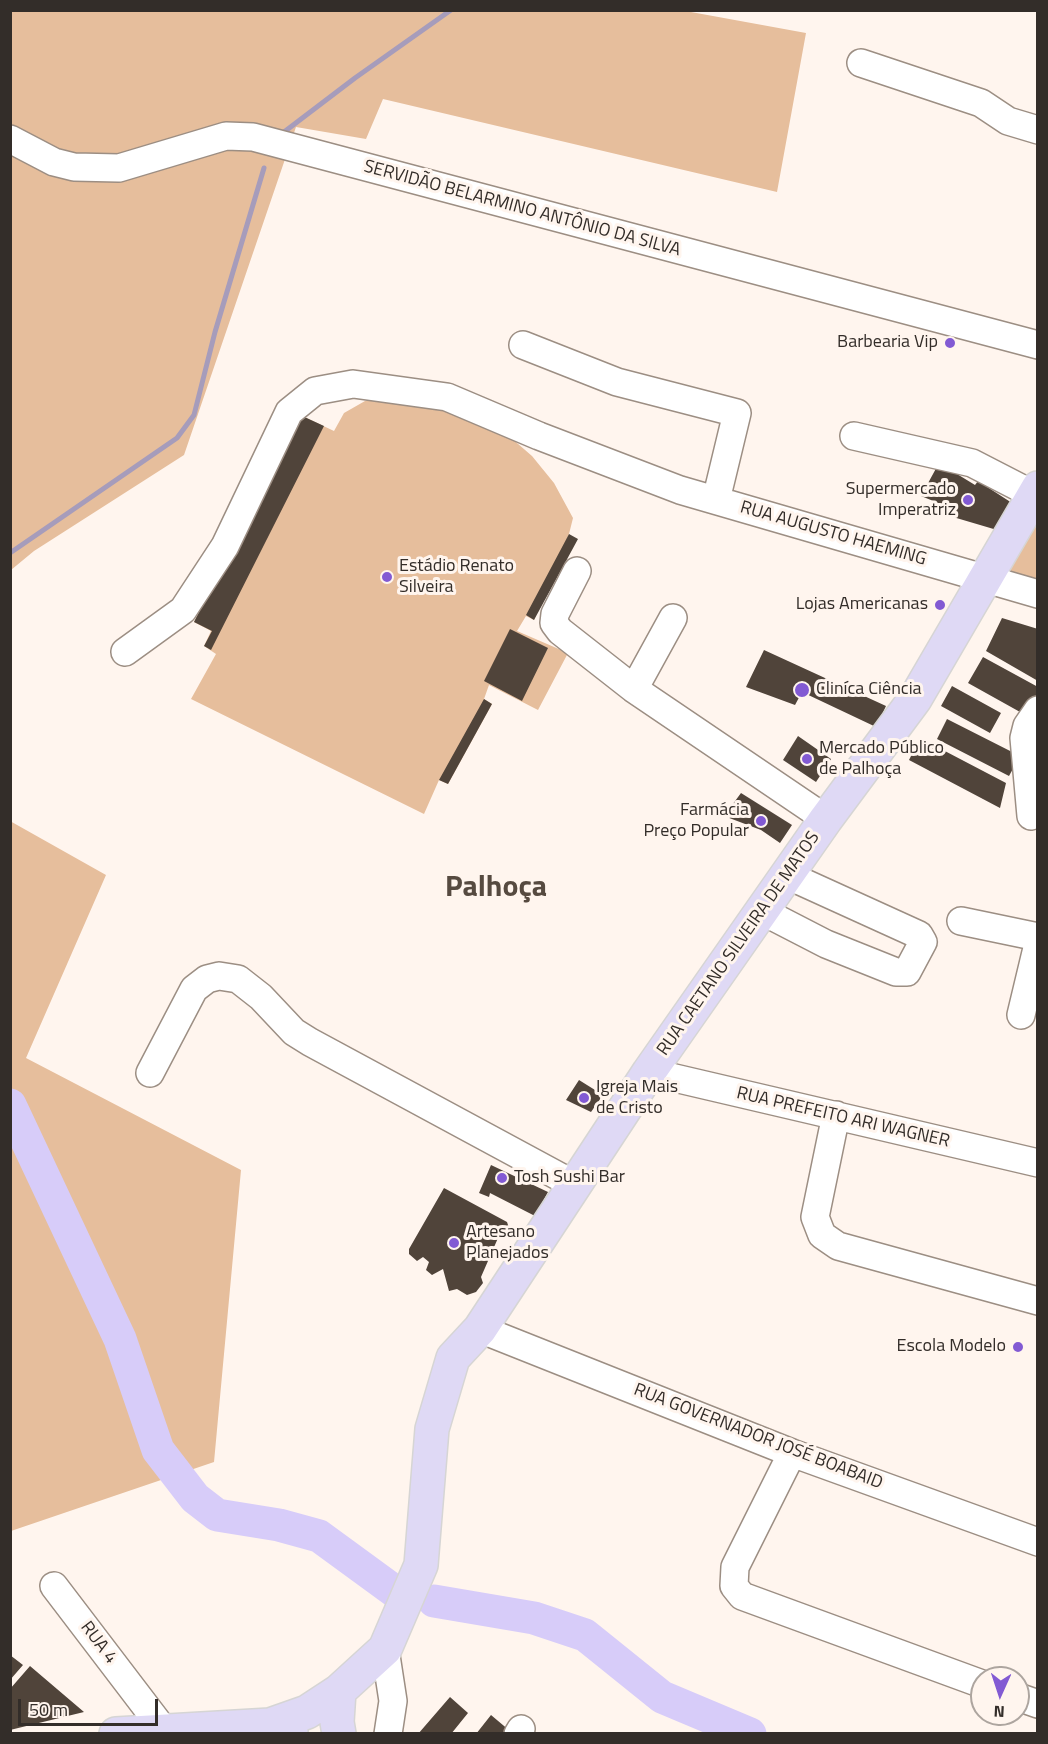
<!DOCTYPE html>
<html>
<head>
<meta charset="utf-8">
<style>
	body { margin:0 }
	#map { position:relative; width:1048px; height:1744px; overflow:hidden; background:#fff5ee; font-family:"Titillium Web",sans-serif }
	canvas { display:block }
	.frame { position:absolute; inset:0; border:12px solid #332d29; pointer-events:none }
	.north { position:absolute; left:970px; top:1666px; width:60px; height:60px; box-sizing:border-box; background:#fff5ee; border:2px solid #ada59f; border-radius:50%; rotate:183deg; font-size:16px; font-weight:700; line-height:24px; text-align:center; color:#332d29 }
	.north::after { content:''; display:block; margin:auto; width:21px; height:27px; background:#825ad3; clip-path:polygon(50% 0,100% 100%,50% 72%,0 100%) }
	.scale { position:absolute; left:18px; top:1699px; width:140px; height:27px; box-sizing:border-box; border:3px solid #332d29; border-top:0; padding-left:8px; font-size:18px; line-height:21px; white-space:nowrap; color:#332d29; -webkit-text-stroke:4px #fff5ee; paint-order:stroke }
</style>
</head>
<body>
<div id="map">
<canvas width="1048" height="1744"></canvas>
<div class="frame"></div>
<div class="north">N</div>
<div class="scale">50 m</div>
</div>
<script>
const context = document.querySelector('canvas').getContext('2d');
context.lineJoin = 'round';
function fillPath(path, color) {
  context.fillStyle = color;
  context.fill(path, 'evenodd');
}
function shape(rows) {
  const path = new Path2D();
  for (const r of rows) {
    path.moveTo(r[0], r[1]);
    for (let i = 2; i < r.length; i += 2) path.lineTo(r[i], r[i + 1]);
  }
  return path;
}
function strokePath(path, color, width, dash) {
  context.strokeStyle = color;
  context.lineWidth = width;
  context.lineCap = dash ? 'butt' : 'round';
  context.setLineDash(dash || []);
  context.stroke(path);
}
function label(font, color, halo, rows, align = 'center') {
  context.font = font + ' "Titillium Web",sans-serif';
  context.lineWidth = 6;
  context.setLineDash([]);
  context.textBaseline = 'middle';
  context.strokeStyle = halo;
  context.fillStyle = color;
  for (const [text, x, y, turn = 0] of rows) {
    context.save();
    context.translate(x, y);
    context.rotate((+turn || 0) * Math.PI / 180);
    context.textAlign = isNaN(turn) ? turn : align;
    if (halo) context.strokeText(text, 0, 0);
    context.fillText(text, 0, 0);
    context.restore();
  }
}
fillPath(shape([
	[680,10,806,33,777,192,383,99,366,139,296,127,184,455,34,551,11,570,11,11],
	[400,399,462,411,510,437,532,456,554,483,573,518,569,534,534,620,526,616,517,631,568,653,538,710,489,685,484,699,492,704,448,784,439,780,424,814,191,699,216,654,204,646,211,631,194,622,298,414,334,431,344,413,365,401],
	[1037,509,1037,588,1004,578],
	[10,821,106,875,26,1058,241,1170,214,1462,11,1531]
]), '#e6be9c');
strokePath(shape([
	[284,132,355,78,451,10],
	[10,553,177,438,194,415,215,332,264,168]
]), '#a69cbb', 5);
strokePath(shape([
	[10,1105,120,1339,158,1450,195,1498,217,1515,279,1525,319,1536,397,1593],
	[434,1601,534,1618,585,1635,662,1697,750,1734]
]), '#d7ccf9', 33);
fillPath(shape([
	[298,414,324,426,211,650,204,646,212,631,194,622],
	[939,463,975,485,978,481,1012,503,997,530,953,517,953,509,921,496],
	[569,534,578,539,534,620,526,615],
	[1002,618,1038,629,1038,681,986,651],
	[510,629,548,648,522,701,484,681],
	[764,650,886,706,876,727,802,692,795,705,746,687],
	[983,657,1038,687,1038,702,1029,717,968,683],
	[952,686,1001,713,990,733,941,706],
	[484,699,492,704,448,784,439,780],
	[947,719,1020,756,1009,776,937,739],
	[798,736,831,759,816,782,783,760],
	[920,738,1006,783,1000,808,909,760],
	[741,793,792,825,780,843,761,830,724,816],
	[579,1080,603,1095,591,1112,566,1100],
	[491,1165,548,1192,535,1216,490,1193,489,1197,479,1193],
	[444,1188,507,1222,511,1234,498,1238,481,1277,483,1283,476,1292,467,1295,457,1289,449,1291,443,1269,432,1275,426,1270,429,1262,423,1257,417,1261,409,1254,409,1249],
	[10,1655,23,1665,10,1680],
	[30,1666,84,1712,10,1730,10,1689],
	[450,1697,468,1713,451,1734,418,1734],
	[491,1715,510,1731,507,1734,476,1734]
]), '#50443a');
const minor = shape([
	[861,63,981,103,1008,121,1038,130],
	[10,139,54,162,74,167,119,168,226,136,253,137,1038,345],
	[523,345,617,382,737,413,716,500],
	[854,436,972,463,1038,497],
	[577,571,555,614,554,623,560,631,634,689,826,819],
	[125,652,183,610,225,546,289,412,315,391,353,384,447,397,539,436,680,490,1038,594],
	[634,689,673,618],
	[1031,816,1024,738,1027,726,1038,710],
	[762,911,826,944,896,972,907,972,923,942,919,935,787,875],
	[961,921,1038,937],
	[1021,1015,1038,944],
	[649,1072,1038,1163],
	[150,1073,194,989,207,979,219,976,238,979,261,997,294,1032,310,1042,573,1184],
	[836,1115,815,1217,822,1235,838,1246,1038,1301],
	[480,1329,792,1453,1038,1542],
	[792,1453,735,1567,734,1586,742,1596,982,1684],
	[54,1586,163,1729],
	[385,1649,393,1701,388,1734],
	[1018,1697,1038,1704],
	[518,1734,521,1729]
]);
const major = shape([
	[270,1725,307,1712,339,1691,385,1649,421,1565,432,1429,453,1358,480,1329,649,1072,826,819,915,699,1038,488],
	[116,1734,270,1725,291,1730],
	[339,1734,337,1722,339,1691]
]);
strokePath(minor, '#9c8e83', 30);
strokePath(major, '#d6d5d4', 36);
strokePath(minor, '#fff', 27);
strokePath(major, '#dfd9f5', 33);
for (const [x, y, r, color] of [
	[950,343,6,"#825ad3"],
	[968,500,6,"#825ad3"],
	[387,577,6,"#825ad3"],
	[940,605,6,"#825ad3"],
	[802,690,8,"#825ad3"],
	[807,759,6,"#825ad3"],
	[761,821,6,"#825ad3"],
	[584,1098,6,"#825ad3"],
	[502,1178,6,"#825ad3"],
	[454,1243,6,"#825ad3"],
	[1018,1347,6,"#825ad3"]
]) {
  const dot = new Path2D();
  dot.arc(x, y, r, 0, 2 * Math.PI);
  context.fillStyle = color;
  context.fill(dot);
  strokePath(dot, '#fff5ee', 2);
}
label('18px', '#332d29', '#fff5ee', [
	["SERVIDÃO BELARMINO ANTÔNIO DA SILVA",522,209,15],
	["RUA AUGUSTO HAEMING",833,534,16],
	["RUA CAETANO SILVEIRA DE MATOS",739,944,-55],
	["RUA PREFEITO ARI WAGNER",843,1118,13],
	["RUA GOVERNADOR JOSÉ BOABAID",758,1437,21],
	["RUA 4",98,1643,53]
]);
label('18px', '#332d29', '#fff5ee', [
	["Barbearia Vip",938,343,"right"],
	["Supermercado",956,490,"right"],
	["Imperatriz",956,511,"right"],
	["Estádio Renato",399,567],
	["Silveira",399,588],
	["Lojas Americanas",928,605,"right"],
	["Cliníca Ciência",816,690],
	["Mercado Público",819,749],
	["de Palhoça",819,770],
	["Farmácia",749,811,"right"],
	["Preço Popular",749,832,"right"],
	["Igreja Mais",596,1088],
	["de Cristo",596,1109],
	["Tosh Sushi Bar",514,1178],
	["Artesano",466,1233],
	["Planejados",466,1254],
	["Escola Modelo",1006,1347,"right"]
], 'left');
label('bold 30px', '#564a40', '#fff5ee', [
	["Palhoça",496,889]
]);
</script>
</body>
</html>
